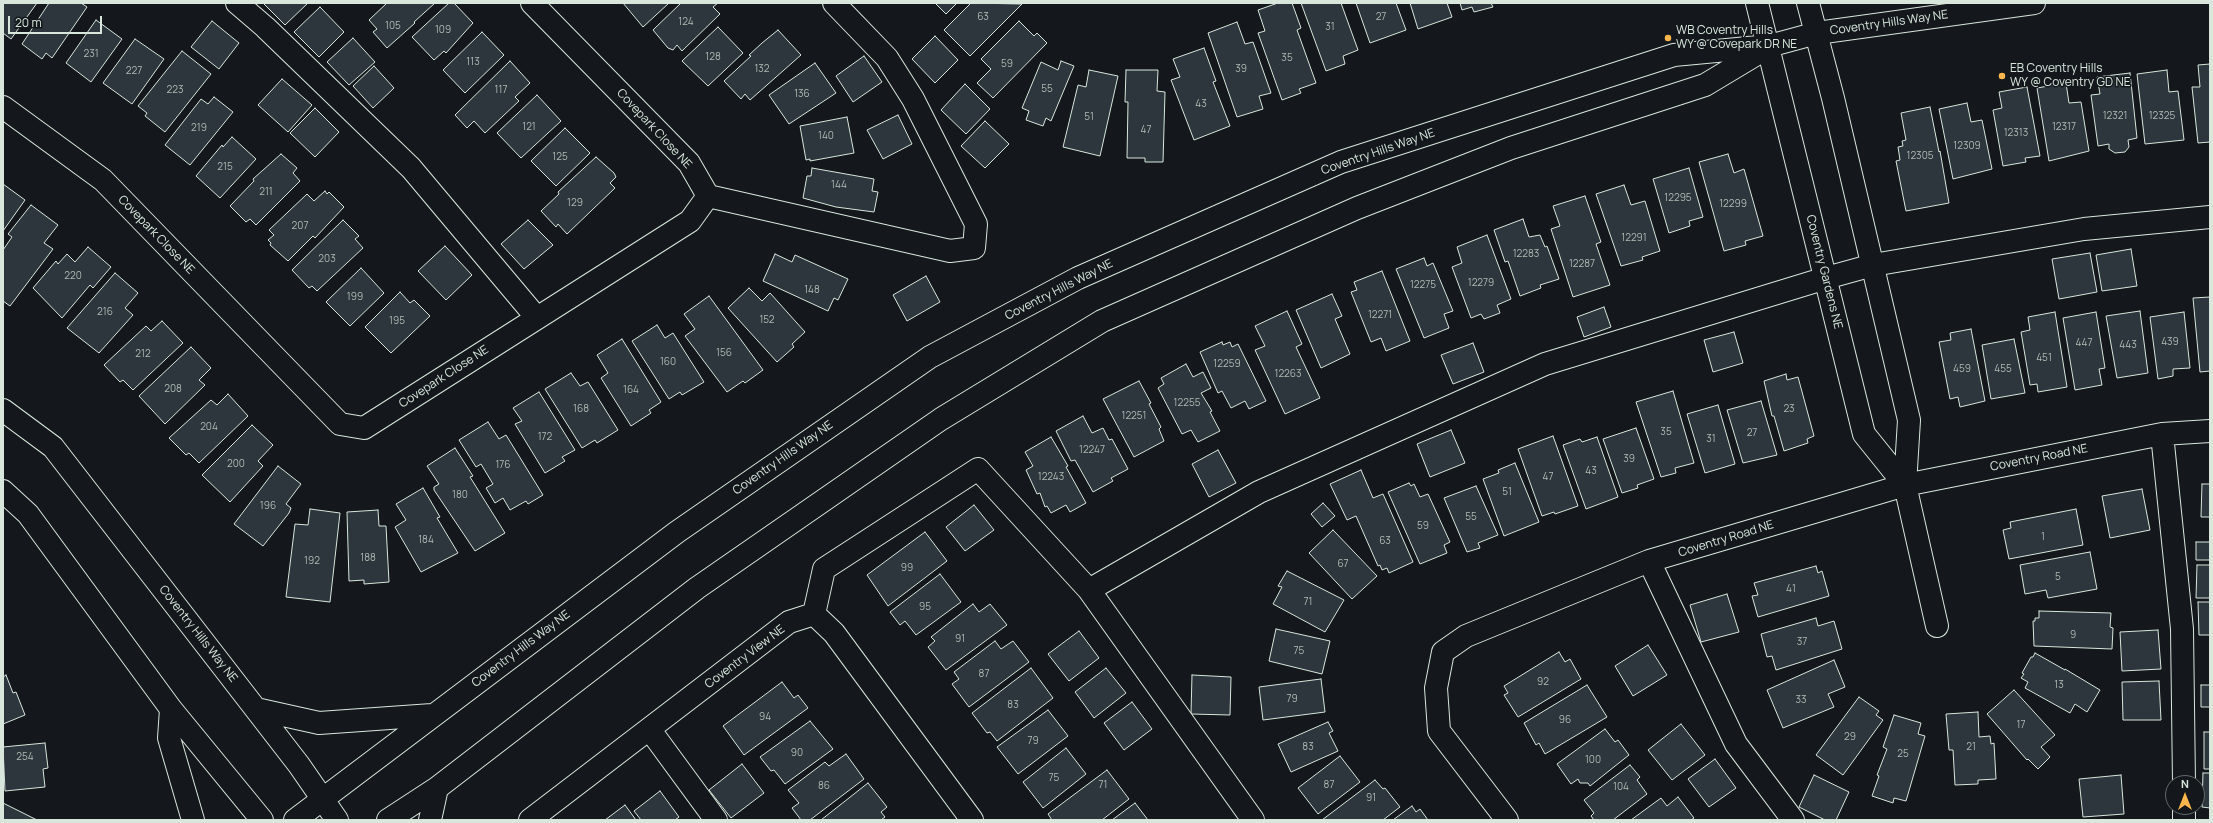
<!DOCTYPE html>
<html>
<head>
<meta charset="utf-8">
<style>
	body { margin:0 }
	#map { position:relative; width:2213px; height:823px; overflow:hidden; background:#14181c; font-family:Manrope,sans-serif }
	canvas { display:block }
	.frame { position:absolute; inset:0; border:4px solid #d8e6dc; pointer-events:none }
	.north { position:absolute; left:2165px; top:775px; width:40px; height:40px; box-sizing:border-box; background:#14181c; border:1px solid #626a69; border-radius:50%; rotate:0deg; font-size:11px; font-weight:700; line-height:16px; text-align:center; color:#d8e6dc }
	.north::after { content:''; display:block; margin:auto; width:14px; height:18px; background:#ffb74d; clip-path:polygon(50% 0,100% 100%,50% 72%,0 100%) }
	.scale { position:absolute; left:8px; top:16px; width:94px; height:18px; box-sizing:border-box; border:2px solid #d8e6dc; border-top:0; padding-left:5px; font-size:12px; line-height:14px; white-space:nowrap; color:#d8e6dc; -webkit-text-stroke:3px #14181c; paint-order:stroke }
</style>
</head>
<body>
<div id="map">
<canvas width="2213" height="823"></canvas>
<div class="frame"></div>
<div class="north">N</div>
<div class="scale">20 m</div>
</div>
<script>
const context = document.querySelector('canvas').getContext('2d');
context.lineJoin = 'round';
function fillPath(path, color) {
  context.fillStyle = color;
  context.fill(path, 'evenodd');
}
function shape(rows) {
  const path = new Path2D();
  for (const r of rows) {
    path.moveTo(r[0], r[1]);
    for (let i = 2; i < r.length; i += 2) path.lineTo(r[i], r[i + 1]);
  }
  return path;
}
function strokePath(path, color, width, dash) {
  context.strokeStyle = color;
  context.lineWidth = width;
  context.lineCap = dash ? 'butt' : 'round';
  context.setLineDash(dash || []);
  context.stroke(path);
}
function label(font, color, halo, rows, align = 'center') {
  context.font = font + ' Manrope,sans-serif';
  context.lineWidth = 3;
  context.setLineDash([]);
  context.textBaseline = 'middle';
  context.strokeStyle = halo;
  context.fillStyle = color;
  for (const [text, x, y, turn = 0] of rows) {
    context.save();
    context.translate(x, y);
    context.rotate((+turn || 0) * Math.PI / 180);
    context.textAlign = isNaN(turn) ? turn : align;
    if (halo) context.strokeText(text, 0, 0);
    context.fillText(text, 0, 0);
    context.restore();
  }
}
const building = shape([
	[3,3,37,3,11,39,3,33,3,3],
	[49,3,81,3,87,7,52,58,46,53,42,59,22,44,49,3],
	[263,3,308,3,285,25,263,3],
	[387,3,435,3,414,22,415,23,387,48,373,32,377,29,369,20,387,3],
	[449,3,454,3,473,23,446,53,444,51,434,60,412,37,449,3],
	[623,3,669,3,643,27,623,3],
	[681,3,718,3,713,7,720,14,682,51,677,45,673,50,668,48,653,30,681,3],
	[935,3,957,3,946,14,935,3],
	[971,3,1022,4,970,56,944,30,971,3],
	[1278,3,1292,3,1301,28,1297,30,1316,83,1299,89,1301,93,1282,100,1258,33,1265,31,1258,10,1278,3],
	[1301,3,1341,3,1358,50,1343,56,1345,64,1326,71,1301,3],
	[1356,3,1396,3,1406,30,1370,43,1356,3],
	[1410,3,1447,3,1452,17,1418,29,1410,3],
	[1460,3,1491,3,1493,7,1474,12,1472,7,1462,10,1460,3],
	[320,7,344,32,319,57,294,32,320,7],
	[96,20,122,39,91,82,66,63,96,20],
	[212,21,239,43,219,69,191,47,212,21],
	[1019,21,1034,36,1037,33,1047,43,993,98,977,83,991,69,981,59,1019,21],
	[1237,22,1245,44,1253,42,1271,93,1259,96,1263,109,1237,117,1208,33,1237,22],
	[718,27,743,53,708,86,682,61,718,27],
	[778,30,801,55,750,100,745,94,741,99,724,81,751,56,749,55,762,43,778,30],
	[482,32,504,55,465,93,443,70,482,32],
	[935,36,958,60,935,83,912,59,935,36],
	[353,38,375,62,349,85,327,62,353,38],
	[135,39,164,59,132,104,103,83,135,39],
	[1204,48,1216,81,1213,82,1230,126,1194,140,1171,80,1180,77,1173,59,1204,48],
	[182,51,211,74,165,132,145,116,147,113,138,106,182,51],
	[864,56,882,82,853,102,836,76,864,56],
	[510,61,530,83,515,97,519,101,485,133,474,121,467,128,455,115,510,61],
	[1061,61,1074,66,1051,121,1046,118,1043,126,1026,120,1029,111,1022,108,1041,62,1058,70,1061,61],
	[815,63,836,93,789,124,769,95,815,63],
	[2210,64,2210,142,2198,143,2192,87,2200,87,2198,65,2210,64],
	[374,66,394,88,373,108,353,86,374,66],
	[1089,70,1118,76,1100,156,1063,147,1078,85,1086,87,1089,70],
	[1126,70,1158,70,1157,91,1165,92,1163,162,1145,162,1145,158,1127,158,1128,102,1125,102,1126,70],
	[2167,70,2169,92,2178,91,2184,140,2145,144,2137,74,2167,70],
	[2130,73,2137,138,2128,140,2129,147,2125,152,2115,153,2109,149,2109,144,2098,146,2091,95,2100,94,2097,77,2130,73],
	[282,79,312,105,288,132,258,105,282,79],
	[2066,83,2069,103,2081,102,2089,151,2049,161,2037,88,2066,83],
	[965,84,990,109,966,134,941,110,965,84],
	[2027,87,2040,156,2025,158,2026,162,2003,166,1993,110,2002,108,1999,92,2027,87],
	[537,95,561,121,521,158,497,133,537,95],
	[214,97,233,112,190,165,165,145,201,99,208,104,214,97],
	[1967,103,1971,122,1982,120,1992,169,1953,179,1939,109,1967,103],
	[1930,107,1939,152,1940,151,1949,203,1906,211,1896,161,1900,160,1898,147,1903,146,1902,141,1906,140,1901,113,1930,107],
	[315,108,339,132,315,157,290,133,315,108],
	[898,115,912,144,883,159,867,130,898,115],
	[847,117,854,153,810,161,810,159,806,160,800,126,847,117],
	[985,121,1009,144,985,168,961,146,985,121],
	[565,128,590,153,556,186,531,161,565,128],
	[232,137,256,159,220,198,196,176,222,145,223,147,232,137],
	[281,154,297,168,293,173,300,181,256,225,250,219,246,222,230,206,254,181,253,179,281,154],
	[1728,154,1734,173,1744,169,1763,236,1745,241,1746,245,1724,251,1699,162,1728,154],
	[596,157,614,173,616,177,610,183,615,188,567,234,558,224,556,227,541,211,559,194,558,192,596,157],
	[812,168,874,179,872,191,878,192,874,212,836,207,803,198,807,176,811,176,812,168],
	[1689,168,1703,217,1689,221,1690,226,1669,233,1653,179,1689,168],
	[3,184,25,200,3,231,3,184],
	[1624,185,1631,205,1645,201,1660,251,1642,257,1643,260,1621,266,1596,194,1624,185],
	[325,191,327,194,329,192,344,207,315,238,313,236,288,261,270,245,271,243,268,240,274,235,269,230,307,194,314,201,325,191],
	[1585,196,1601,242,1596,244,1610,285,1573,297,1551,229,1560,226,1553,206,1585,196],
	[31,205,58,225,44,243,53,249,10,306,3,301,3,250,12,237,8,234,31,205],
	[1523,219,1529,237,1540,235,1545,247,1547,246,1559,279,1540,285,1541,288,1520,296,1508,261,1505,262,1494,230,1523,219],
	[343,220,359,236,355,239,363,248,317,291,312,286,309,288,292,270,343,220],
	[528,220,553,245,524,269,501,244,528,220],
	[1487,235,1511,299,1497,305,1500,313,1484,319,1481,314,1471,318,1452,267,1462,263,1457,247,1487,235],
	[445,246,472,275,446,300,418,271,445,246],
	[88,247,111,267,93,288,90,285,62,318,33,288,56,261,58,264,67,254,75,262,88,247],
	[2131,249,2137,286,2102,291,2096,255,2131,249],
	[2090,253,2097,292,2059,299,2052,259,2090,253],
	[775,254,792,262,795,255,848,279,838,300,834,298,828,311,763,281,775,254],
	[1424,258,1427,266,1433,263,1453,311,1444,314,1449,328,1424,338,1396,269,1424,258],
	[361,268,384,293,350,326,326,302,361,268],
	[1382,271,1410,341,1386,351,1381,338,1371,342,1351,292,1357,290,1354,282,1382,271],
	[115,273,138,293,125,308,133,315,99,353,67,328,115,273],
	[926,276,940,302,907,321,893,295,926,276],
	[749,288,762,301,770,293,805,332,792,344,794,347,777,362,728,308,749,288],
	[400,292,410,303,414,300,430,316,391,353,365,327,400,292],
	[1332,294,1342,316,1335,319,1350,354,1321,368,1296,310,1332,294],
	[709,296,763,370,745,383,743,381,727,392,685,336,695,329,684,314,709,296],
	[2210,297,2210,371,2200,372,2193,298,2210,297],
	[1604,307,1611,327,1584,337,1577,317,1604,307],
	[1287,311,1302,344,1296,347,1320,398,1285,414,1255,350,1265,346,1255,326,1287,311],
	[2140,311,2148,373,2117,378,2106,316,2140,311],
	[2055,312,2067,387,2038,392,2037,384,2030,385,2021,332,2030,330,2028,317,2055,312],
	[2096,312,2105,368,2099,369,2102,385,2075,390,2063,318,2096,312],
	[2184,312,2190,368,2173,369,2173,376,2158,379,2150,317,2184,312],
	[162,321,183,343,133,390,123,380,120,382,104,365,146,326,151,331,162,321],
	[657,325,665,338,673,333,704,382,682,395,680,392,669,399,632,341,657,325],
	[1971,329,1985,401,1960,407,1958,397,1950,399,1939,342,1951,340,1950,333,1971,329],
	[1734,332,1743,363,1713,372,1704,340,1734,332],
	[622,339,661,402,649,410,651,413,631,426,601,378,608,373,597,355,622,339],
	[2014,339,2025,393,1991,399,1982,345,2014,339],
	[1222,342,1223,345,1230,342,1232,347,1238,344,1266,401,1249,409,1245,401,1231,408,1222,391,1218,393,1200,352,1222,342],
	[1473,343,1484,372,1453,384,1441,355,1473,343],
	[191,347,211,368,199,380,205,385,165,424,139,396,191,347],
	[1186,364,1193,377,1203,372,1211,388,1201,393,1212,411,1210,412,1220,431,1198,442,1191,430,1182,434,1158,388,1164,384,1161,378,1186,364],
	[571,373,580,386,588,382,618,430,597,443,595,440,582,448,545,389,571,373],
	[1786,374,1787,380,1798,377,1814,436,1807,439,1808,443,1784,451,1774,416,1772,416,1764,381,1786,374],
	[1139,381,1151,403,1149,404,1161,427,1159,429,1164,441,1134,457,1103,399,1139,381],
	[1673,391,1694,463,1675,468,1676,473,1661,477,1636,402,1673,391],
	[539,392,575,450,562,457,565,461,545,473,515,424,522,421,513,408,539,392],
	[228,394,248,416,199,463,189,453,186,455,169,438,211,400,217,405,228,394],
	[1761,401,1777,455,1743,463,1727,410,1761,401],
	[1718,405,1735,464,1705,473,1687,414,1718,405],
	[1083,416,1092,433,1103,428,1109,440,1112,439,1128,469,1111,478,1113,481,1093,492,1075,460,1071,461,1056,431,1083,416],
	[488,422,499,439,506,435,543,495,528,504,526,501,510,510,503,498,495,503,486,488,493,484,481,464,476,467,459,440,488,422],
	[252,425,273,445,258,461,263,466,230,502,202,475,252,425],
	[1636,428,1654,479,1637,485,1638,488,1622,493,1603,439,1636,428],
	[1451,430,1465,463,1430,477,1417,444,1451,430],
	[1553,436,1578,506,1555,514,1554,512,1542,516,1518,449,1553,436],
	[1051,437,1068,466,1066,467,1086,503,1070,512,1066,505,1051,513,1047,506,1045,507,1040,493,1037,494,1026,470,1033,466,1025,452,1051,437],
	[1597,437,1618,497,1586,509,1563,445,1580,439,1582,442,1597,437],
	[455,448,473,476,470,477,505,533,475,551,434,490,434,487,439,484,427,466,455,448],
	[1218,450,1236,483,1209,497,1192,464,1218,450],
	[1515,463,1539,522,1504,536,1483,479,1499,473,1498,470,1515,463],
	[278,466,301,484,286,504,291,508,289,513,263,546,234,524,278,466],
	[1361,470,1373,498,1383,494,1413,562,1389,573,1387,568,1382,570,1380,565,1378,566,1356,516,1347,520,1330,484,1361,470],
	[1409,483,1411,486,1414,484,1420,497,1428,494,1450,542,1444,545,1447,553,1420,564,1388,492,1409,483],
	[2202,484,2210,484,2210,517,2201,517,2202,484],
	[1476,486,1498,535,1478,543,1480,548,1467,552,1444,498,1476,486],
	[423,488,440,517,437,518,458,553,421,572,395,527,406,520,396,504,423,488],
	[2142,489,2150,530,2110,538,2102,496,2142,489],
	[1323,503,1335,516,1322,527,1311,514,1323,503],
	[974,505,994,530,965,551,946,527,974,505],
	[310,509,340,513,330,602,286,597,295,524,308,525,310,509],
	[2076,509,2083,545,2009,559,2003,530,2011,528,2010,522,2076,509],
	[378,510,379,526,386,526,389,582,364,584,364,580,349,581,347,512,378,510],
	[1333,530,1377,576,1352,599,1309,553,1333,530],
	[925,532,947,561,888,606,867,575,925,532],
	[2196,542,2210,542,2210,560,2196,560,2196,542],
	[2090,552,2097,589,2048,598,2046,590,2025,594,2020,565,2090,552],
	[2197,565,2210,565,2210,598,2196,598,2197,565],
	[1816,566,1818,573,1822,571,1829,596,1758,617,1752,596,1758,595,1754,583,1816,566],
	[1287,571,1344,600,1325,632,1273,604,1282,587,1278,586,1287,571],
	[940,574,961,602,916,635,905,621,900,625,890,612,940,574],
	[1727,594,1739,632,1701,642,1690,605,1727,594],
	[2198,602,2210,602,2210,635,2199,635,2198,602],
	[973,604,979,612,990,604,1007,625,946,670,928,647,935,641,931,637,973,604],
	[2039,611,2111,613,2110,627,2113,628,2112,649,2034,646,2033,621,2035,621,2035,618,2039,618,2039,611],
	[1816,618,1818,626,1834,621,1842,649,1776,670,1772,656,1767,657,1761,634,1816,618],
	[1276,629,1330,641,1322,674,1269,661,1276,629],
	[2158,630,2161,669,2122,671,2120,632,2158,630],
	[1079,631,1099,658,1069,681,1048,654,1079,631],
	[995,641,1001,649,1013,641,1029,662,969,707,952,684,959,679,954,672,995,641],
	[1648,645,1667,675,1633,696,1615,666,1648,645],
	[1559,652,1565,662,1570,659,1581,679,1518,717,1504,695,1508,693,1504,686,1559,652],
	[2035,653,2065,670,2065,669,2100,690,2087,712,2075,704,2070,713,2025,688,2028,682,2021,678,2024,674,2022,673,2031,657,2033,657,2035,653],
	[1834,660,1845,687,1828,694,1834,707,1783,728,1767,690,1834,660],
	[1031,668,1053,698,997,741,990,732,987,733,972,713,1031,668],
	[1106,668,1126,693,1094,718,1075,692,1106,668],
	[6,675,13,693,16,692,25,715,3,724,3,677,6,675],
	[1192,675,1231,677,1230,715,1191,714,1192,675],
	[1321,679,1325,712,1263,720,1259,687,1321,679],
	[2159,681,2161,720,2123,720,2122,682,2159,681],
	[782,682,794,698,798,695,808,708,744,755,723,726,782,682],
	[1587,685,1607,717,1545,754,1539,743,1536,745,1524,723,1587,685],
	[2201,685,2210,685,2210,707,2201,707,2201,685],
	[2014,690,2055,735,2041,747,2050,757,2038,769,2028,759,2027,760,1987,714,2014,690],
	[1859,697,1879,711,1876,715,1883,720,1843,775,1816,755,1859,697],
	[1132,702,1152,729,1124,750,1104,723,1132,702],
	[1048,710,1068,736,1018,774,997,747,1048,710],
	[1978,712,1979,737,1990,736,1991,744,1994,743,1996,779,1978,780,1978,784,1955,785,1953,750,1949,750,1946,714,1978,712],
	[1894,715,1921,723,1918,734,1925,736,1906,801,1894,798,1893,803,1872,796,1879,776,1877,775,1887,749,1883,747,1894,715],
	[810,721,833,749,785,784,774,770,771,771,760,757,810,721],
	[1328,722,1333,731,1329,733,1338,751,1291,772,1278,744,1328,722],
	[1681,724,1705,755,1672,780,1648,750,1681,724],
	[1605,729,1615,742,1618,740,1629,755,1590,786,1588,783,1580,783,1578,779,1571,784,1557,764,1605,729],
	[2204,732,2210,732,2210,769,2204,769,2204,732],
	[45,743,48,768,43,769,45,787,5,791,3,747,45,743],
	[1066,748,1086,774,1043,808,1023,782,1066,748],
	[846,754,864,779,810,820,801,820,792,808,799,803,788,790,825,762,829,766,846,754],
	[1340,756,1360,782,1318,814,1298,788,1340,756],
	[1715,759,1736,788,1709,807,1688,779,1715,759],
	[742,764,764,793,731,818,709,790,742,764],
	[1630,765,1640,777,1637,780,1647,794,1613,820,1594,820,1591,816,1594,813,1584,800,1630,765],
	[1107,770,1129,799,1102,820,1052,820,1048,814,1107,770],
	[2203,773,2210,773,2210,808,2202,807,2203,773],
	[1814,775,1849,792,1836,820,1825,820,1799,807,1814,775],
	[2121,775,2124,814,2083,817,2079,779,2121,775],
	[1375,780,1383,789,1385,788,1400,807,1383,820,1322,820,1375,780],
	[868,783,887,807,881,812,885,817,881,820,821,820,868,783],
	[660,791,679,817,675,820,641,820,634,811,660,791],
	[1678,797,1694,818,1691,820,1631,820,1661,798,1667,806,1678,797],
	[3,803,37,820,3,820,3,803],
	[1135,803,1148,820,1112,820,1135,803],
	[625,805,636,820,605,820,625,805],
	[1412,806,1416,812,1420,809,1428,820,1393,820,1412,806]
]);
fillPath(building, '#2c363c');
strokePath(building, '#d8e6dc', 1);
const minor = shape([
	[237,3,265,27,411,168,537,318],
	[532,3,689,163,708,196],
	[1757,3,1864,434,1905,485],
	[1808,3,1833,98,1909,420,1905,485,1937,626],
	[3,107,103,180,340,424,364,428,690,221,708,196],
	[708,196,950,251,974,248,976,224,913,99,887,58,834,3],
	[3,410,53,447,299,765,337,820],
	[2162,434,2182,629,2184,783],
	[3,491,28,514,171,709,262,820],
	[1649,561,1736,744,1793,820],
	[1089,590,1259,492,1545,364,1826,278,1873,265,2084,229,2210,217],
	[814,614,824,569,978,469,1089,590,1253,820],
	[171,709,169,738,193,820],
	[256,709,319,723,432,715],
	[650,730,716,820],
	[2184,807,2184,820],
	[295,820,677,532,930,357,1078,278,1341,162,1674,55,1769,46,1817,33,2034,3],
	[388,820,437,788,697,588,941,419,1102,321,1357,208,1511,148,1705,85,1765,49],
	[430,820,437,788],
	[530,820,789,622,814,614,834,633,972,820],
	[1507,820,1439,731,1436,688,1443,652,1466,636,1649,561,1905,485,2162,434,2210,431]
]);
strokePath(minor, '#d8e6dc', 24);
strokePath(minor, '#14181c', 22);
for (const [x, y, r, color] of [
	[1668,38,4,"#ffb74d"],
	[2002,76,4,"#ffb74d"]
]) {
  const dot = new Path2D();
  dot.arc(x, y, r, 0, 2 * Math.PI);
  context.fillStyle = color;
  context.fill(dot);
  strokePath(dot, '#14181c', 1.5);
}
label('10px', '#adbab4', null, [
	["63",983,17],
	["27",1381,17],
	["124",686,22],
	["105",393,26],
	["31",1330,27],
	["109",443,30],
	["231",91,54],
	["128",713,57],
	["35",1287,58],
	["113",473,62],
	["59",1007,64],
	["132",762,69],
	["39",1241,69],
	["227",134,71],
	["55",1047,89],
	["223",175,90],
	["117",501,90],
	["136",802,94],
	["43",1201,104],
	["12321",2115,116],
	["12325",2162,116],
	["51",1089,117],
	["121",529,127],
	["12317",2064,127],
	["219",199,128],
	["47",1146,130],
	["12313",2016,133],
	["140",826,136],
	["12309",1967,146],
	["12305",1920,156],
	["125",560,157],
	["215",225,167],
	["144",839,185],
	["211",266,192],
	["12295",1678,198],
	["129",575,203],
	["12299",1733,204],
	["207",300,226],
	["12291",1634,238],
	["12283",1526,254],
	["203",327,259],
	["12287",1582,264],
	["220",73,276],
	["12279",1481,283],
	["12275",1423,285],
	["148",812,290],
	["199",355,297],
	["216",105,312],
	["12271",1380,315],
	["152",767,320],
	["195",397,321],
	["439",2170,342],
	["447",2084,343],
	["443",2128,345],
	["156",724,353],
	["212",143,354],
	["451",2044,358],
	["160",668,362],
	["12259",1227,364],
	["459",1962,369],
	["455",2003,369],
	["12263",1288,374],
	["208",173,389],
	["164",631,390],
	["12255",1187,403],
	["168",581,409],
	["23",1789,409],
	["12251",1134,416],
	["204",209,427],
	["35",1666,432],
	["27",1752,433],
	["172",545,437],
	["31",1711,439],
	["12247",1092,450],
	["39",1629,459],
	["200",236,464],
	["176",503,465],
	["43",1591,471],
	["12243",1051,477],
	["47",1548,477],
	["51",1507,492],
	["180",460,495],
	["196",268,506],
	["55",1471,517],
	["59",1423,526],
	["1",2043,537],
	["184",426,540],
	["63",1385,541],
	["188",368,558],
	["192",312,561],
	["67",1343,564],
	["99",907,568],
	["5",2058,577],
	["41",1791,589],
	["71",1308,602],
	["95",925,607],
	["9",2073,635],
	["91",960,639],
	["37",1802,642],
	["75",1299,651],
	["87",984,674],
	["92",1543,682],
	["13",2059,685],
	["79",1292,699],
	["33",1801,700],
	["83",1013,705],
	["94",765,717],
	["96",1565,720],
	["17",2021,725],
	["29",1850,737],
	["79",1033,741],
	["83",1308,747],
	["21",1971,747],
	["90",797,753],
	["25",1903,754],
	["254",25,757],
	["100",1593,760],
	["75",1054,778],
	["71",1103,785],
	["87",1329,785],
	["86",824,786],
	["104",1621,787],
	["91",1371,798]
]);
label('12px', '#d8e6dc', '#14181c', [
	["Coventry Hills Way NE",1889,23,-8],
	["Covepark Close NE",654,129,47],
	["Coventry Hills Way NE",1378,152,-19],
	["Covepark Close NE",156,235,46],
	["Coventry Gardens NE",1824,272,76],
	["Coventry Hills Way NE",1059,290,-27],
	["Covepark Close NE",444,377,-33],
	["Coventry Hills Way NE",783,458,-35],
	["Coventry Road NE",2039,458,-11],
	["Coventry Road NE",1726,539,-17],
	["Coventry Hills Way NE",198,634,52],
	["Coventry Hills Way NE",521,649,-37],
	["Coventry View NE",745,657,-37]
]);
label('12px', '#d8e6dc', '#14181c', [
	["WB Coventry Hills",1676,31],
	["WY @ Covepark DR NE",1676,45],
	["EB Coventry Hills",2010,69],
	["WY @ Coventry GD NE",2010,83]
], 'left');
</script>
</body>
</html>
